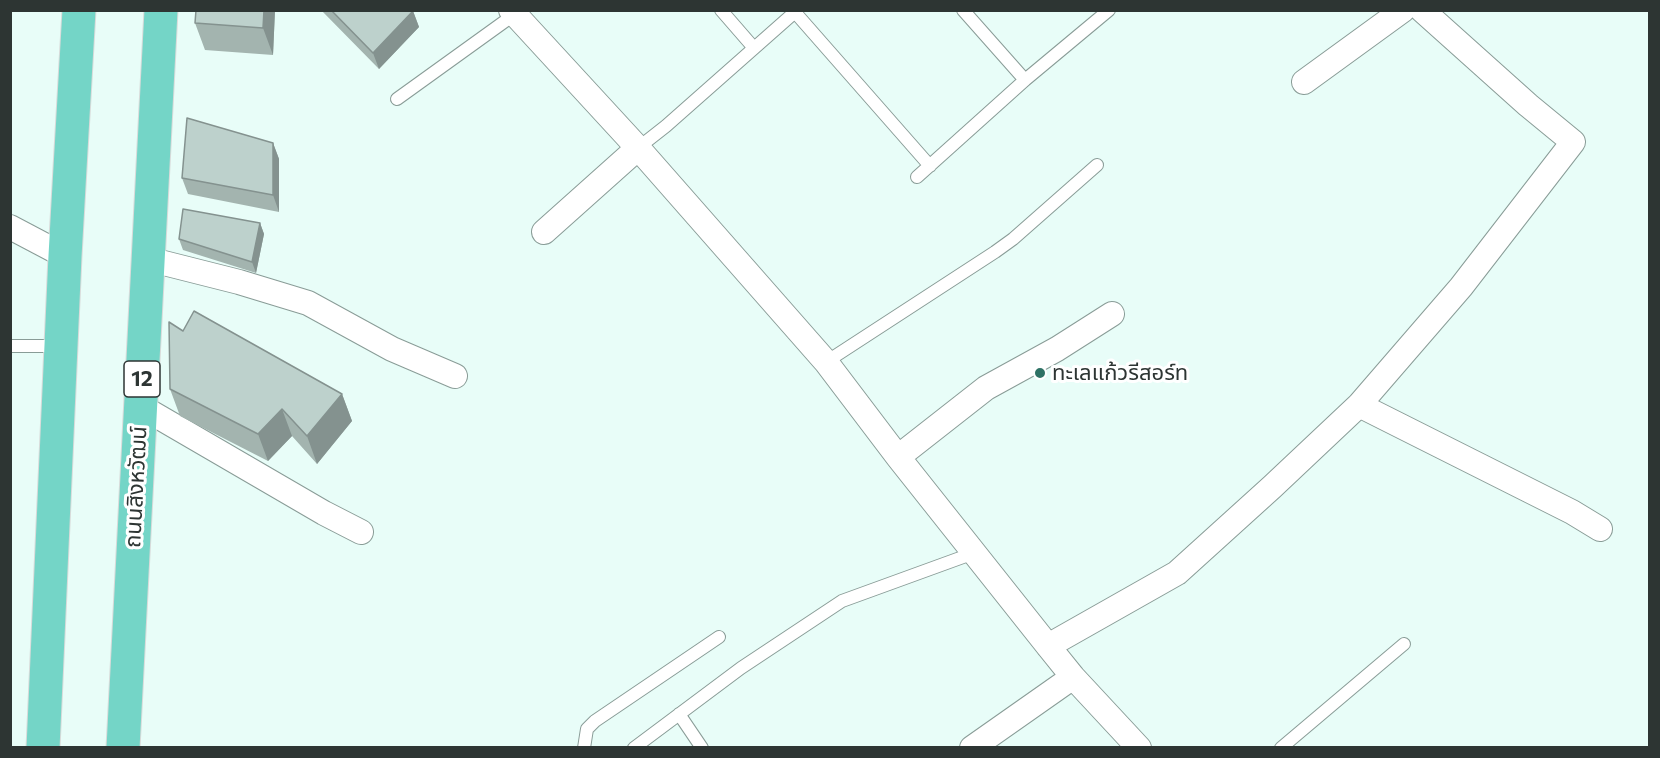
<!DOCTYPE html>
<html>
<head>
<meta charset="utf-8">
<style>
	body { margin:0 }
	#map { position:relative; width:1660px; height:758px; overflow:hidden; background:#e8fdf8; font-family:Commissioner,sans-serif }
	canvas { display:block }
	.frame { position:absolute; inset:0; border:12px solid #2d3533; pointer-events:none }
</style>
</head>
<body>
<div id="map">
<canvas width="1660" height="758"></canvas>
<div class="frame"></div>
</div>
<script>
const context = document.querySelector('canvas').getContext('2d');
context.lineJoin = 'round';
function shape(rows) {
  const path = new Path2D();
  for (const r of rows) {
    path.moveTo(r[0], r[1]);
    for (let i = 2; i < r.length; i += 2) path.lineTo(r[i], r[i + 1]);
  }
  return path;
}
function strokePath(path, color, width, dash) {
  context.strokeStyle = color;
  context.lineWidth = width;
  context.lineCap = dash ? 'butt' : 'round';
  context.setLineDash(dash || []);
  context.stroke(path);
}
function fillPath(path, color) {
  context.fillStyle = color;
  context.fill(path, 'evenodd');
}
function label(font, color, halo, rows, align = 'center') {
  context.font = font + ' Commissioner,"Noto Sans Thai",sans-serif';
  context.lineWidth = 6;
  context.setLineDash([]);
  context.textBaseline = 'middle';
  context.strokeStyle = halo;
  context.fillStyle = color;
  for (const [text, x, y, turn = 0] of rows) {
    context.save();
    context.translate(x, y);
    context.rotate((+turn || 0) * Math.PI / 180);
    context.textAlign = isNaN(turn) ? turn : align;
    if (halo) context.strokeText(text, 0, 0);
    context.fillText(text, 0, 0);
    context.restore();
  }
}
const service = shape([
	[721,10,754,48],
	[793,10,930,166],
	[963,10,1025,80],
	[397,99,515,14],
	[638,148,666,126,795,12],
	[917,177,1025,80,1109,10],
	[10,346,60,346],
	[826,362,995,252,1013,239,1097,165],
	[679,714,702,748],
	[584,748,587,729,595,721,719,637],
	[634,748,741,668,842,601,974,553],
	[1281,748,1404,644]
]);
const minor = shape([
	[511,10,638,148,826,362,898,457,1048,646,1073,677,1139,748],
	[1304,82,1403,10],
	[10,227,65,256],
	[544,232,638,148],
	[148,259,239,282,308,303,392,349,455,376],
	[1359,405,1572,512,1600,529],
	[140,406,324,513,361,532],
	[898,457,986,388,1057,349,1112,314],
	[1048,646,1177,573,1272,487,1359,405,1461,287,1573,142,1528,105,1422,10],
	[972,748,1073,677]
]);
const primary = shape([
	[43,748,65,256,79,10],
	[123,748,161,10]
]);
strokePath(service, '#899c97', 14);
strokePath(minor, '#899c97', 26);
strokePath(primary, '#d9dbda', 35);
strokePath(service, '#fff', 12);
strokePath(minor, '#fff', 24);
strokePath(primary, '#74d5c7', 33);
fillPath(shape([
	[275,10,273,55,205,50,195,23],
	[321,10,413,11,419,27,379,69],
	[273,143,279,159,279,212,188,194,182,178],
	[260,223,264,234,256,273,183,250,179,239],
	[183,331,342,394,352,421,317,464,292,436,268,461,180,416,170,389]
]), '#a3b4af');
fillPath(shape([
	[264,10,275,10,273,55,263,28],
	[413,11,419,27,379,69,373,53],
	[273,143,279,159,279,212,273,195],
	[260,223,264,234,256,273,252,262],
	[342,394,352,421,317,464,307,436],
	[282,409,292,436,268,461,258,434]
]), '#84928f');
const building = shape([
	[196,10,264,10,263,28,195,23,196,10],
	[331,10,413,10,413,11,373,53,331,10],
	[187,118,273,143,273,195,182,178,187,118],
	[183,209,260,223,252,262,179,239,183,209],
	[194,311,342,394,307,436,282,409,258,434,170,389,169,322,183,331,194,311]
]);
fillPath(building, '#bdd1cc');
strokePath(building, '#84928f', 1.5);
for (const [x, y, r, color] of [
	[1040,373,6,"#2e7265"]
]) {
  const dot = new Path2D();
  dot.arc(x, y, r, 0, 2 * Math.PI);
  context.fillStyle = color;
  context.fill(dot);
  strokePath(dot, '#fff', 2);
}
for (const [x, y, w] of [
	[142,379,36]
]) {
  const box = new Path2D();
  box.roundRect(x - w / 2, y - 18, w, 36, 4.5);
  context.fillStyle = '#fff';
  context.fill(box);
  strokePath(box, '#2d3533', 1.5);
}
label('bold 21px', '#2d3533', null, [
	["12",142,379]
]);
label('22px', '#2d3533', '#fff', [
	["ทะเลแก้วรีสอร์ท",1052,373]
], 'left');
label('22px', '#2d3533', '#fff', [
	["ถนนสิงหวัฒน์",136,487,-87]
]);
</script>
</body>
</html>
